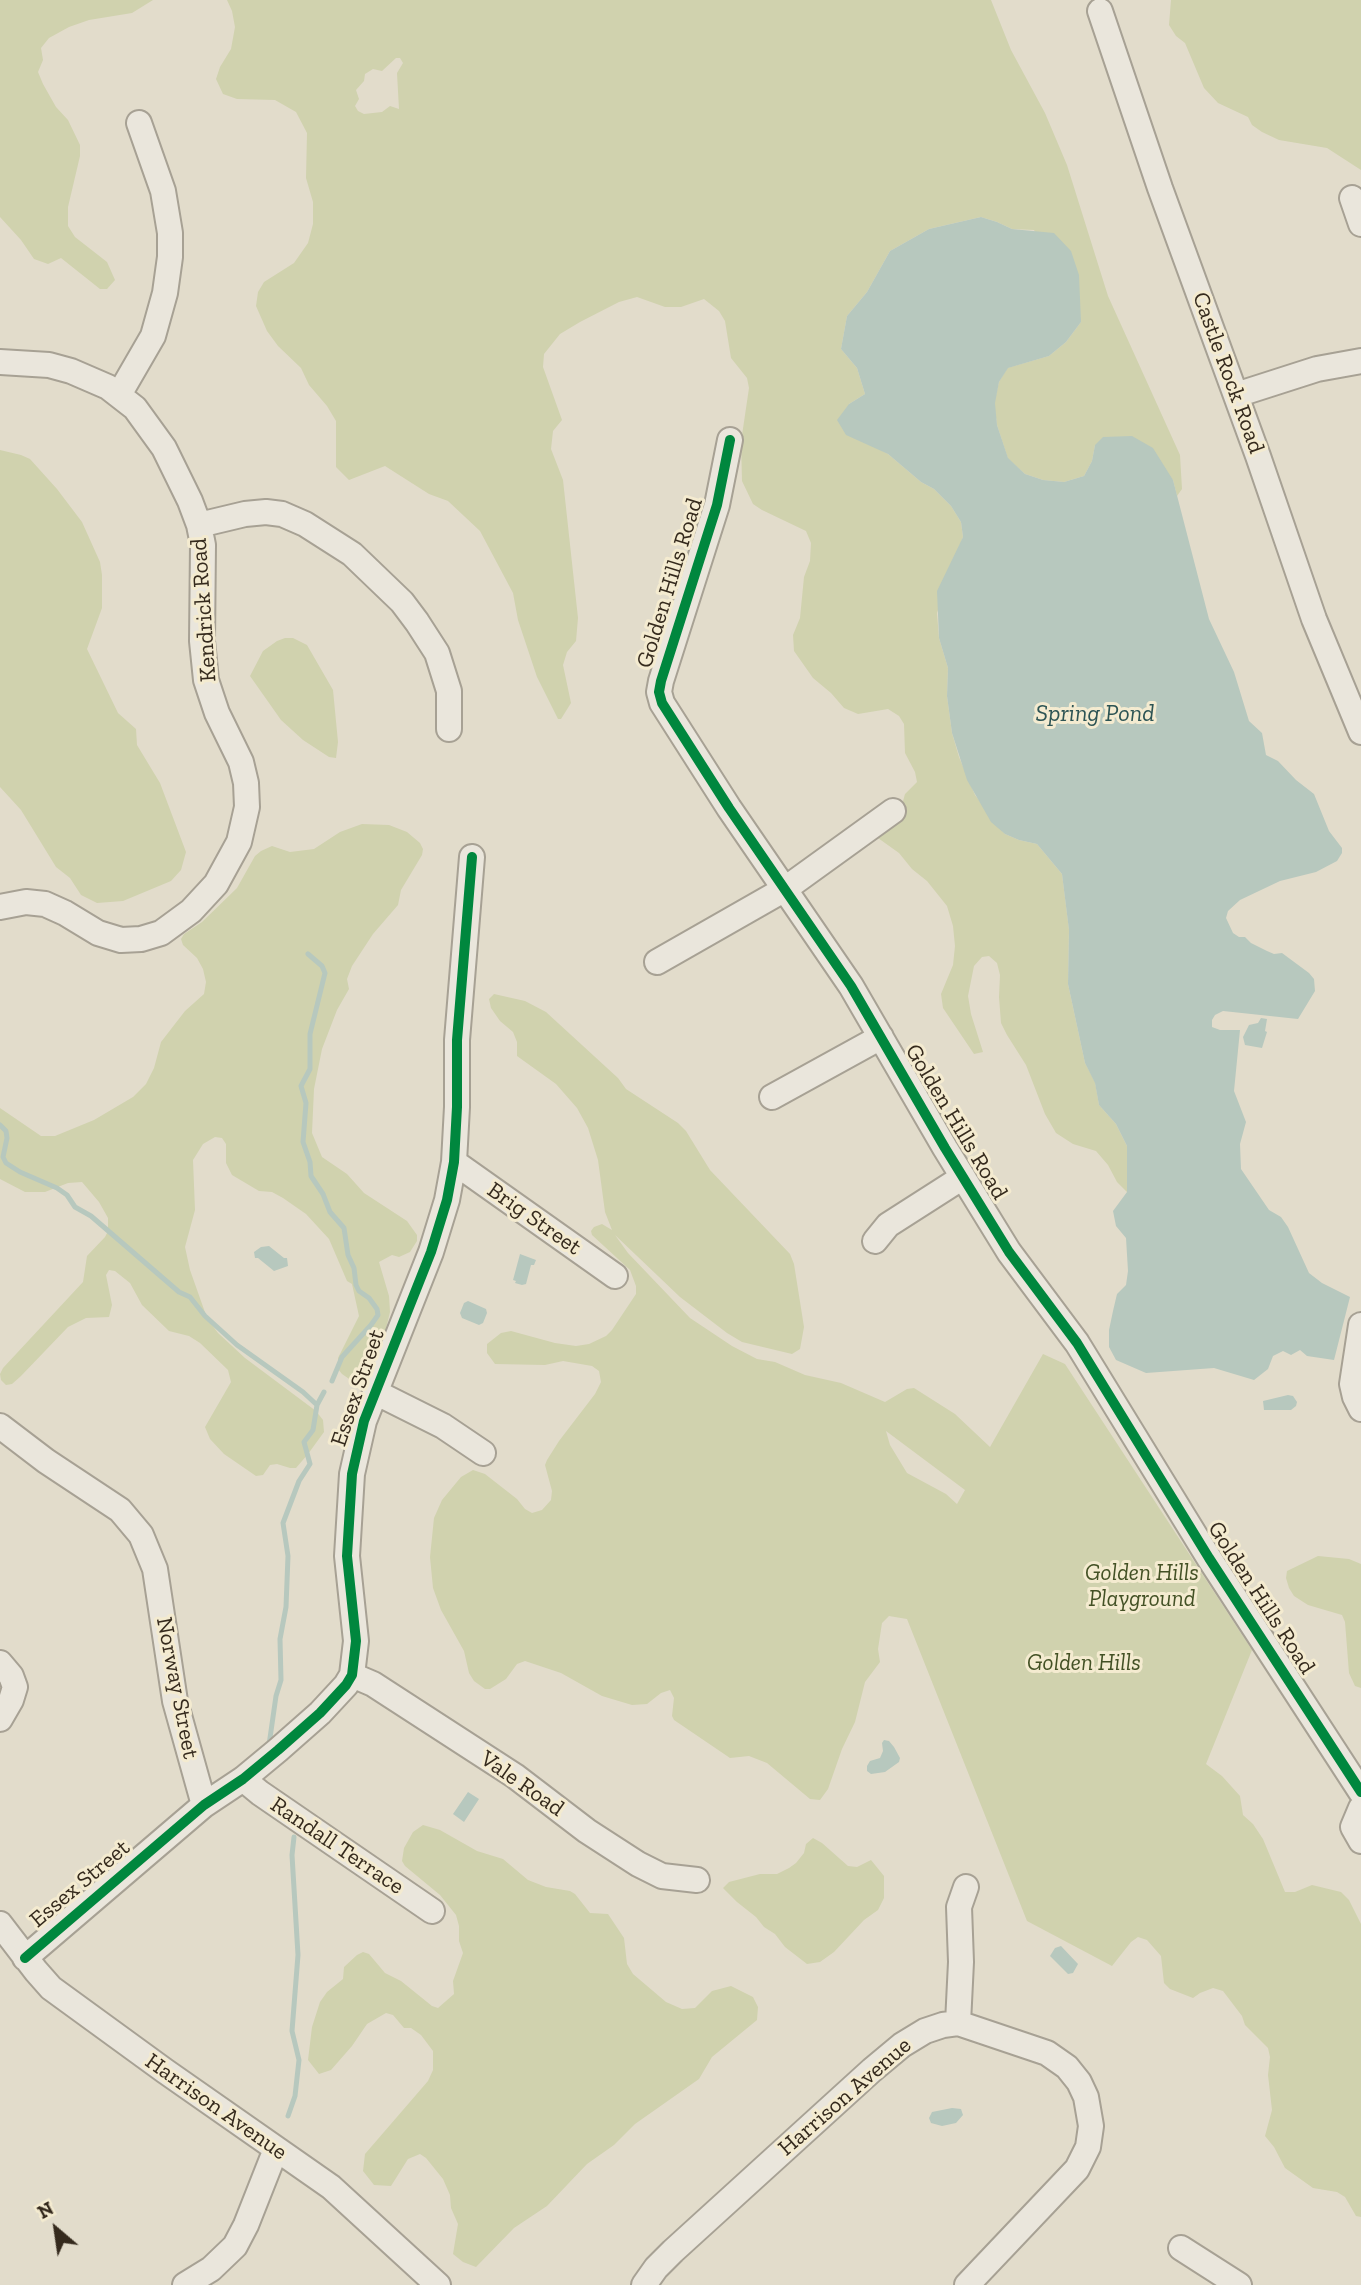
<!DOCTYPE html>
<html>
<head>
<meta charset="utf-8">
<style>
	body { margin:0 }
	#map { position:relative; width:1361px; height:2285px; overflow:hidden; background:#e2dccb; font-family:"Zilla Slab",serif }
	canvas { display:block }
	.north { position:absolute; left:21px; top:2194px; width:70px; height:70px; -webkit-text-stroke:5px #f4ebd0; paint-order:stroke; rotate:331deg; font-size:19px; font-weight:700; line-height:28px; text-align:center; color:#352a1d }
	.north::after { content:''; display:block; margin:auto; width:24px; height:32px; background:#352a1d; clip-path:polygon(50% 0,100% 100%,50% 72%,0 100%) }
</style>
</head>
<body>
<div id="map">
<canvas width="1361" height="2285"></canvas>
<div class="north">N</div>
</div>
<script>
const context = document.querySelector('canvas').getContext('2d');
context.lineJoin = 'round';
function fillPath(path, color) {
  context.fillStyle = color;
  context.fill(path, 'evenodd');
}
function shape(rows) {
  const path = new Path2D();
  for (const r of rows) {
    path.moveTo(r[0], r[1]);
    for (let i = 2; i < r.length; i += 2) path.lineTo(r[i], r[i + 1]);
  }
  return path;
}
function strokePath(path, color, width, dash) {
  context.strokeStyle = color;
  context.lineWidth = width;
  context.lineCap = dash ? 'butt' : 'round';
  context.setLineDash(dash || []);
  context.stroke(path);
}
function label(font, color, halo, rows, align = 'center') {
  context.font = font + ' "Zilla Slab",serif';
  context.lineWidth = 6;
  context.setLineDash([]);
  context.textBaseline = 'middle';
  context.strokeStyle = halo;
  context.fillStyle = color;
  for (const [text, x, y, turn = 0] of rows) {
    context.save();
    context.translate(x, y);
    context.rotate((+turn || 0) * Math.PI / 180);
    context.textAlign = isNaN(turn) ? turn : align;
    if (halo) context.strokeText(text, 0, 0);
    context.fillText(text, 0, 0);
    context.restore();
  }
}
fillPath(shape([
	[0,0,153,0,132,13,89,20,69,27,49,38,41,48,43,60,38,72,43,84,56,107,68,120,80,145,80,156,68,207,68,226,75,237,107,262,115,280,107,289,100,289,61,258,48,264,34,259,21,240,0,217],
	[227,0,991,0,1011,50,1045,113,1067,165,1108,296,1180,455,1182,489,1177,496,1173,480,1095,445,1092,461,1084,476,1064,482,1043,480,1025,474,1008,459,997,425,994,403,999,382,1007,368,1049,356,1066,342,1081,322,1034,230,1012,229,997,222,981,217,929,229,890,251,867,292,847,316,841,349,857,368,865,394,849,404,870,444,888,454,921,482,934,489,951,506,961,522,963,537,937,613,939,638,948,668,947,696,952,733,959,757,975,795,1005,834,1019,840,1037,844,1062,874,1069,930,1068,984,1085,1063,1095,1082,1099,1105,1116,1124,1127,1146,1127,1192,1117,1182,1108,1165,1096,1151,1073,1144,1056,1133,1045,1114,1026,1065,1007,1035,1001,1023,999,997,1000,975,997,963,989,956,982,957,974,966,968,996,971,1014,983,1052,974,1054,943,1008,941,994,953,965,955,946,953,926,947,906,927,881,912,869,899,853,878,838,900,812,905,794,917,782,915,772,905,753,904,724,899,716,888,709,858,714,844,708,831,693,813,678,794,651,793,635,800,618,804,577,810,561,811,543,806,531,762,510,753,504,742,481,741,442,749,388,747,378,731,358,725,321,719,311,704,299,681,307,665,307,637,297,619,302,580,322,560,334,544,354,543,367,562,420,553,431,551,449,563,480,578,618,576,641,567,652,563,665,571,703,561,719,558,719,537,677,518,620,513,593,480,531,448,501,429,494,385,466,349,480,336,467,336,421,327,406,309,385,301,368,278,346,267,331,256,306,258,292,264,282,294,263,308,243,313,224,313,202,306,178,307,133,296,112,275,100,237,99,223,94,216,79,220,67,231,49,235,27,232,11],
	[396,58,400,58,403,63,397,73,399,109,390,106,382,112,364,114,358,111,355,106,359,99,356,90,364,81,365,74,373,69,382,71],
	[1171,0,1361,0,1361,170,1327,148,1279,140,1262,132,1252,125,1248,117,1218,103,1204,88,1185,43,1176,36,1169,25],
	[0,450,21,455,30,459,57,489,82,522,100,562,102,575,102,608,87,649,118,713,136,729,137,745,160,783,186,852,181,870,171,881,123,901,97,903,81,895,70,878,56,867,21,810,0,787],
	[285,638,293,638,307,645,333,690,338,742,336,758,329,757,303,740,281,720,250,676,263,651,277,641],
	[362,824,389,825,407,832,420,843,423,849,422,855,401,890,398,905,373,934,352,966,347,979,349,989,337,1010,322,1049,314,1089,312,1133,322,1157,347,1174,364,1193,407,1221,417,1235,417,1241,410,1252,399,1257,392,1255,379,1262,389,1296,390,1312,385,1333,365,1374,355,1383,342,1374,338,1369,338,1358,359,1316,352,1284,347,1281,329,1239,306,1214,283,1198,272,1192,259,1191,232,1175,226,1163,226,1144,222,1138,215,1137,203,1144,193,1160,195,1210,185,1247,190,1270,207,1318,218,1333,245,1358,316,1411,323,1420,324,1432,308,1454,296,1468,290,1468,277,1464,270,1465,263,1475,256,1476,224,1454,210,1439,205,1427,231,1382,228,1370,200,1343,189,1336,169,1331,142,1305,130,1283,115,1271,109,1270,106,1275,112,1305,109,1317,86,1318,68,1327,21,1376,12,1384,6,1385,1,1380,0,1374,3,1368,83,1282,87,1256,105,1237,108,1231,108,1218,99,1202,82,1182,68,1183,45,1192,25,1192,0,1179,0,1108,41,1136,55,1136,94,1120,133,1097,146,1084,154,1068,161,1042,185,1011,204,994,206,982,203,969,197,958,183,945,181,939,184,934,202,922,237,888,255,856,261,851,272,846,290,852,314,849,340,832],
	[494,994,525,1001,546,1012,618,1078,626,1089,678,1123,686,1131,710,1170,790,1254,794,1264,804,1327,800,1349,792,1354,742,1342,727,1333,680,1297,615,1235,628,1253,690,1318,732,1346,757,1359,775,1362,805,1375,841,1383,885,1402,907,1389,914,1388,955,1414,990,1447,1043,1354,1065,1364,1252,1650,1206,1764,1222,1776,1240,1796,1243,1815,1253,1824,1263,1839,1285,1892,1295,1892,1312,1885,1341,1892,1349,1900,1361,1924,1361,2217,1356,2216,1345,2197,1337,2192,1313,2188,1285,2168,1274,2147,1265,2136,1272,2110,1268,2075,1270,2057,1268,2048,1245,2025,1242,2016,1223,1991,1213,1988,1200,1993,1193,1998,1170,1989,1164,1983,1161,1956,1147,1940,1138,1937,1131,1942,1112,1966,1027,1921,907,1619,889,1616,882,1623,878,1649,880,1662,865,1682,855,1722,842,1749,828,1789,820,1800,810,1799,767,1763,749,1756,730,1758,674,1720,672,1716,674,1698,670,1690,661,1693,647,1704,632,1705,602,1696,561,1673,525,1661,517,1664,506,1679,490,1689,485,1689,474,1681,469,1673,464,1651,441,1610,433,1588,430,1557,434,1518,442,1500,461,1477,473,1470,485,1474,517,1499,525,1509,532,1513,542,1510,551,1500,552,1491,545,1465,547,1460,559,1441,595,1394,601,1382,599,1371,592,1366,563,1361,545,1365,495,1364,487,1353,487,1344,501,1333,511,1331,555,1343,576,1346,589,1344,606,1336,612,1330,636,1294,636,1286,630,1270,592,1235,591,1231,594,1227,602,1224,612,1230,605,1212,598,1160,588,1128,577,1108,556,1084,517,1056,517,1042,513,1032,500,1021,491,1008,489,999],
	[886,1431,965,1490,957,1504,946,1494,907,1473,890,1445],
	[1318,1556,1349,1559,1361,1564,1361,1688,1355,1686,1349,1673,1345,1622,1342,1615,1308,1605,1294,1596,1289,1588,1286,1578,1287,1571],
	[423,1825,440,1830,477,1851,503,1859,528,1880,546,1887,570,1891,575,1894,590,1913,608,1914,624,1938,627,1964,633,1974,666,2002,682,2009,695,2008,712,1991,731,1986,753,1997,758,2007,757,2020,712,2057,699,2079,635,2124,614,2145,587,2164,547,2206,514,2228,476,2267,463,2262,453,2254,458,2224,451,2208,450,2195,443,2179,426,2158,420,2154,408,2159,391,2186,374,2185,363,2171,365,2154,428,2081,433,2070,433,2051,421,2035,411,2028,404,2028,393,2015,386,2013,367,2024,352,2046,331,2070,319,2074,308,2060,312,2027,320,2002,327,1992,343,1979,344,1967,357,1955,363,1952,369,1954,385,1973,401,1981,432,2006,438,2008,454,1994,453,1981,463,1953,459,1941,459,1926,456,1915,440,1895,405,1866,402,1861,404,1848,413,1832],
	[813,1838,822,1843,848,1866,857,1867,871,1860,884,1876,884,1898,878,1910,864,1920,834,1952,820,1962,807,1964,785,1947,775,1934,764,1927,756,1917,737,1902,723,1888,729,1882,760,1874,777,1874,789,1868,796,1863,804,1853,806,1844]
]), '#d0d2ae');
fillPath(shape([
	[981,217,997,222,1012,229,1054,233,1071,251,1079,275,1081,322,1066,342,1049,356,1008,368,999,382,995,403,997,425,1008,458,1025,474,1043,480,1064,482,1084,476,1092,461,1095,445,1103,437,1132,436,1153,448,1173,480,1209,619,1234,672,1249,721,1262,733,1266,755,1278,761,1296,780,1314,794,1329,831,1342,848,1342,853,1337,861,1316,872,1280,881,1240,900,1228,911,1226,918,1233,933,1239,937,1245,937,1251,943,1267,951,1274,954,1282,953,1309,973,1314,979,1315,991,1298,1019,1223,1011,1215,1015,1212,1020,1212,1027,1220,1030,1240,1030,1234,1091,1246,1122,1240,1144,1241,1169,1269,1210,1281,1217,1288,1227,1309,1273,1322,1283,1350,1297,1334,1360,1307,1356,1300,1350,1291,1355,1283,1351,1273,1356,1268,1369,1254,1380,1214,1368,1146,1373,1116,1360,1109,1347,1109,1330,1113,1311,1117,1294,1126,1285,1128,1271,1126,1238,1116,1226,1113,1211,1127,1192,1127,1146,1116,1124,1099,1105,1095,1083,1085,1063,1068,984,1069,930,1062,874,1037,844,1019,840,1005,834,991,822,967,780,952,733,947,696,948,668,939,638,937,591,963,537,961,522,951,506,934,489,921,482,888,454,846,435,837,420,849,404,865,394,857,368,841,349,847,316,867,292,890,251,929,229],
	[1261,1018,1267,1019,1265,1031,1267,1032,1262,1048,1245,1045,1243,1037,1249,1025,1258,1023],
	[269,1246,284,1258,287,1258,288,1266,274,1271,258,1258,255,1258,254,1252,261,1247],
	[520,1254,536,1260,534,1265,531,1265,526,1284,522,1285,515,1283,516,1281,513,1280],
	[468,1301,486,1309,487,1313,483,1323,479,1325,462,1318,460,1313,464,1303],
	[1288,1395,1293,1396,1297,1402,1296,1406,1291,1410,1264,1410,1263,1401],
	[884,1740,889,1741,894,1747,900,1758,899,1762,885,1772,871,1774,867,1771,867,1766,870,1761,880,1758,883,1751,882,1743],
	[468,1792,479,1799,464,1822,453,1814],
	[1061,1946,1078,1964,1073,1973,1068,1974,1050,1956,1055,1948],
	[952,2108,961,2109,963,2115,956,2123,942,2126,931,2123,929,2118,932,2112]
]), '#b7c8be');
strokePath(shape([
	[308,954,322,966,325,973,310,1034,310,1069,301,1086,306,1103,303,1142,310,1162,311,1176,323,1194,330,1212,344,1228,348,1255,354,1268,356,1285,359,1291,369,1298,377,1309,378,1315,371,1325,342,1357,332,1381],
	[0,1125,6,1131,7,1138,3,1157,6,1163,20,1172,57,1188,67,1195,75,1207,91,1216,179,1292,190,1297,205,1316,237,1345,303,1392,317,1405],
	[269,1745,276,1696,281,1680,280,1639,286,1607,288,1556,283,1523,299,1481,310,1464,304,1442,313,1430,317,1405,324,1392],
	[288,2116,295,2096,299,2060,292,2031,298,1955,292,1855,294,1837]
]), '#b7c8be', 5);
const minor = shape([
	[1100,11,1160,188,1258,456,1314,619,1361,732],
	[1352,198,1361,224],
	[0,362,49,365,71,371,108,387,135,408,164,448,190,501,199,525,203,545,202,641,206,680,217,713,241,762,246,783,247,807,239,842,216,884,191,911,161,933,141,939,121,940,98,933,65,913,45,904,26,902,0,907],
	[120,393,153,336,165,293,170,257,170,233,163,191,139,123],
	[1236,395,1317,369,1361,361],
	[730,440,717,505,661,681,659,692,662,703,729,808,851,986,945,1148,1009,1252,1077,1343,1209,1558,1361,1792],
	[199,525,245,514,266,512,282,514,305,524,352,554,402,602,417,622,437,653,449,691,449,729],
	[657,962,785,889,893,811],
	[772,1097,881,1037],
	[454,1162,615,1276],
	[875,1241,888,1225,963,1177],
	[1361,1325,1352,1384,1355,1397,1361,1409],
	[375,1392,443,1426,483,1453],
	[0,1426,46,1461,120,1510,141,1535,155,1569,175,1701,204,1805],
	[0,1663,11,1676,15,1687,11,1700,0,1719],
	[352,1675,373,1684,515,1776,587,1831,638,1864,662,1876,697,1880],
	[243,1779,260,1793,432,1911],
	[1361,1808,1353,1827,1361,1841],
	[0,1924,36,1971,51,1988,165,2071,331,2187,438,2285],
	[25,1958,204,1805,243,1779,278,1750,320,1713,346,1685,352,1675,356,1641,347,1556,352,1474,364,1421,431,1252,447,1200,454,1162,457,1107,457,1040,472,857],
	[958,2023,961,1962,959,1907,966,1887],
	[1181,2248,1239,2285],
	[185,2285,211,2269,235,2246,246,2225,276,2149],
	[644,2285,656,2268,673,2251,872,2070,902,2045,925,2031,943,2025,958,2023,1047,2053,1067,2067,1079,2082,1086,2097,1091,2126,1088,2147,1077,2169,967,2285]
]);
strokePath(minor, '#a7a194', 28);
strokePath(minor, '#eae6dc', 24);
strokePath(shape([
	[730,440,717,505,661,681,659,692,662,703,729,808,851,986,945,1148,1009,1252,1077,1343,1209,1558,1361,1792],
	[25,1958,204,1805,243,1779,278,1750,320,1713,346,1685,352,1675,356,1641,347,1556,352,1474,364,1421,431,1252,447,1200,454,1162,457,1107,457,1040,472,857]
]), '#00873e', 10);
label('23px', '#352a1d', '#f4ebd0', [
	["Castle Rock Road",1228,373,70],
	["Golden Hills Road",670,583,-73],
	["Kendrick Road",204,610,-94],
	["Golden Hills Road",956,1122,59],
	["Brig Street",534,1219,35],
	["Essex Street",358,1388,-71],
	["Golden Hills Road",1261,1598,57],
	["Norway Street",177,1688,79],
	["Vale Road",522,1784,35],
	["Randall Terrace",337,1846,34],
	["Essex Street",80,1884,-40],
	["Harrison Avenue",845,2097,-41],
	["Harrison Avenue",216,2107,35]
]);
label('italic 23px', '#435125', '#f4ebd0', [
	["Golden Hills",1142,1573],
	["Playground",1142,1599],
	["Golden Hills",1084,1663]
]);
label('italic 24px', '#2d5454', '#f4ebd0', [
	["Spring Pond",1095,714]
]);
</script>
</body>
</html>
